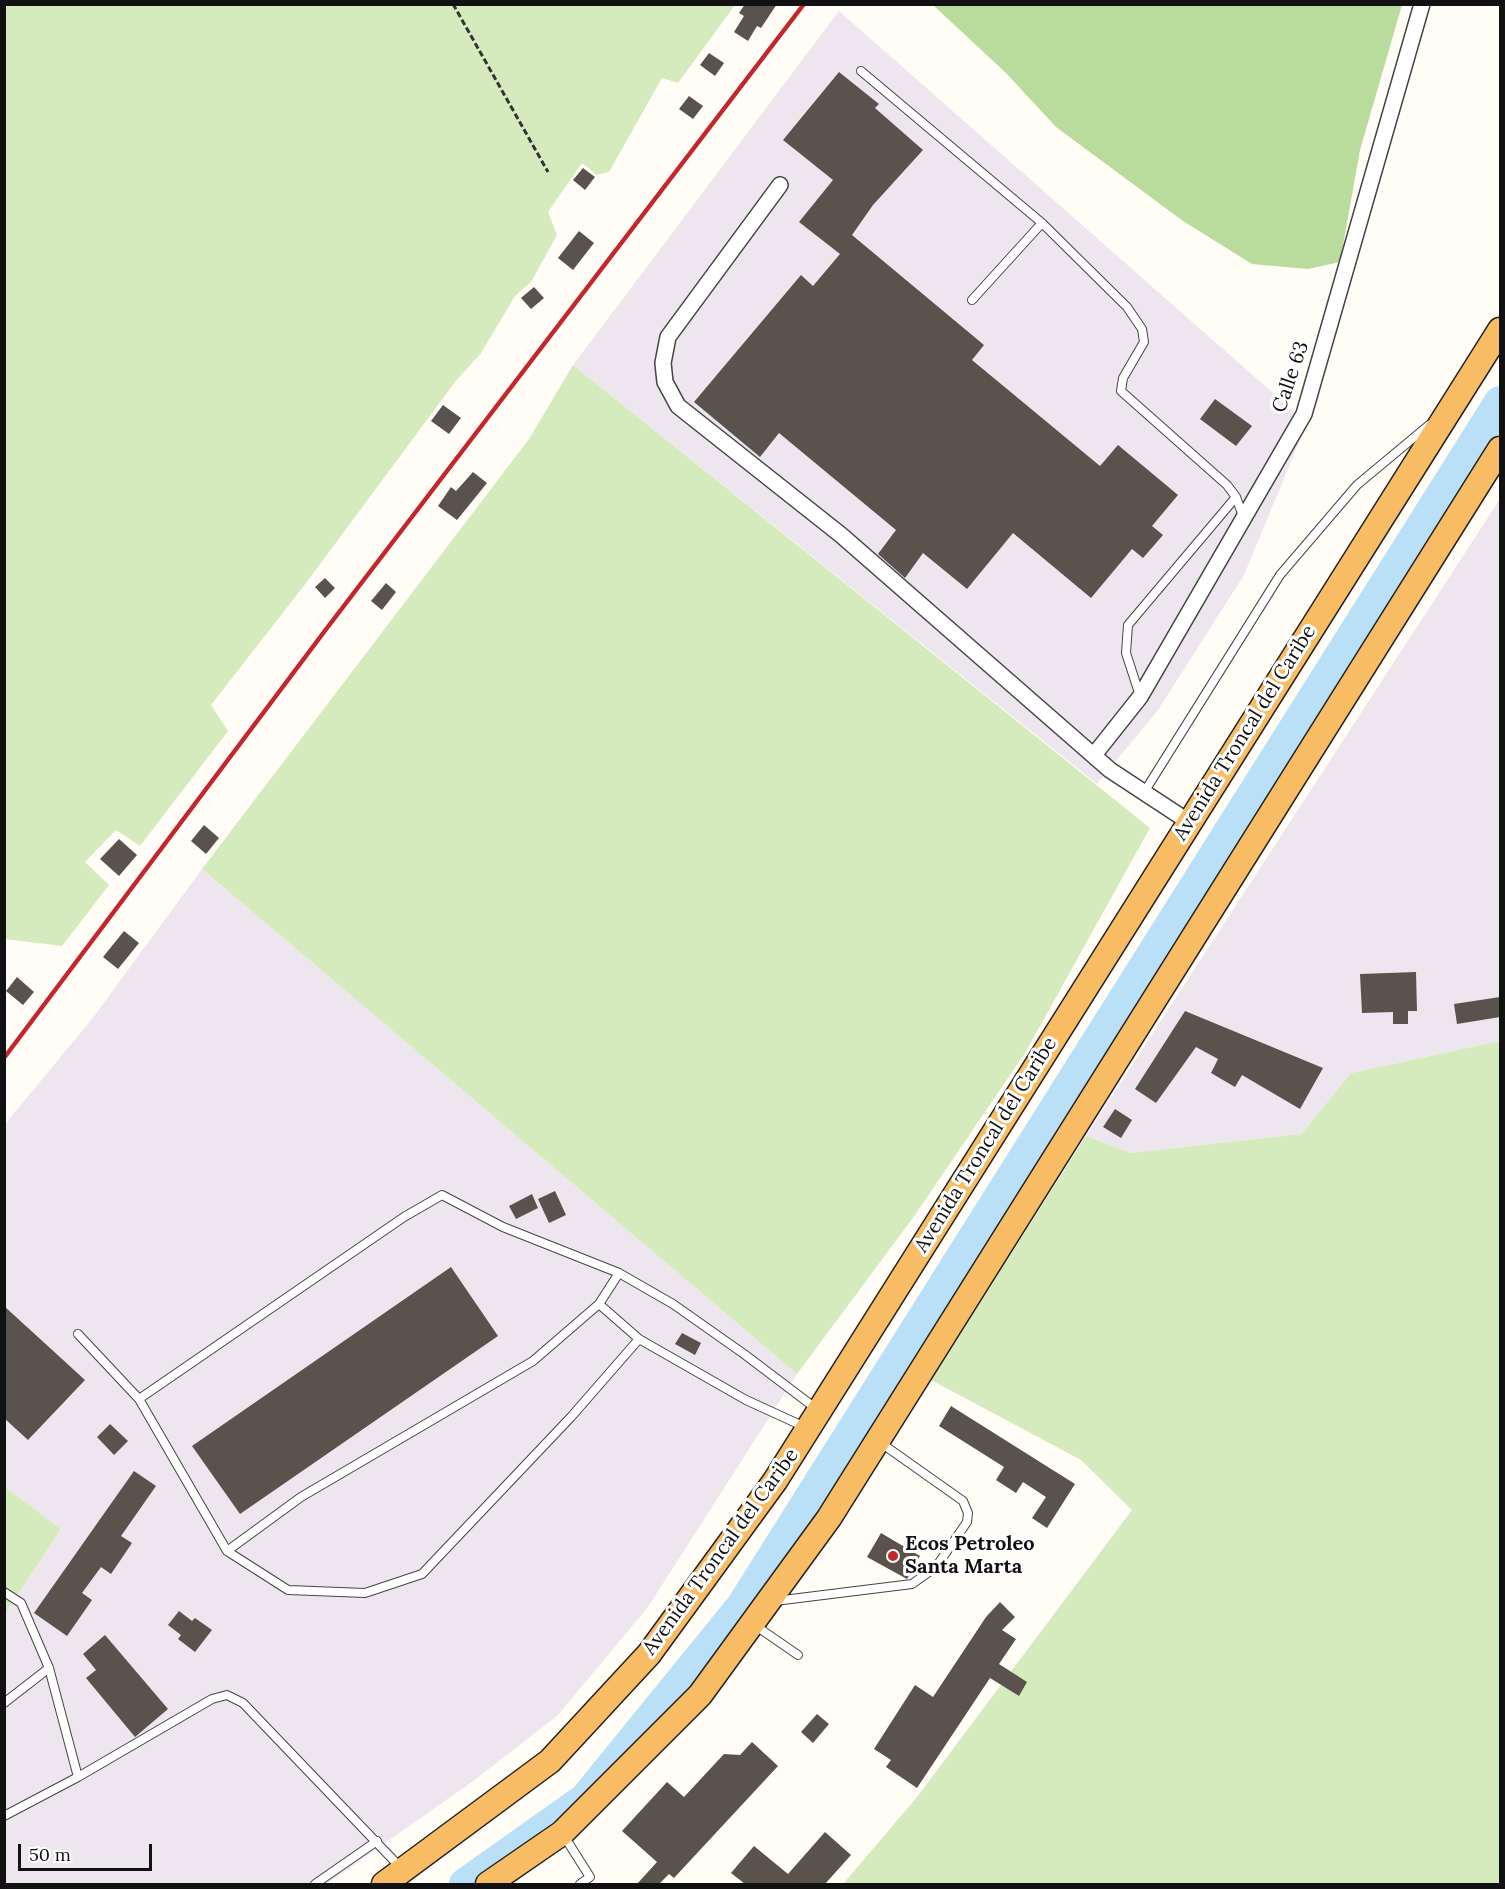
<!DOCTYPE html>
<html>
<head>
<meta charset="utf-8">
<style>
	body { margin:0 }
	#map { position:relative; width:1505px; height:1889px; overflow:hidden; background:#fffdf5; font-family:Lora,serif }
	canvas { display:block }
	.frame { position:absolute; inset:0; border:6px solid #111; pointer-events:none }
	.scale { position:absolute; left:18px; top:1844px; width:134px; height:27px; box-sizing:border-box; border:3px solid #111; border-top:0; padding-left:8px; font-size:18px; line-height:21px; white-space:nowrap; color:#111; -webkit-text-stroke:4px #fff; paint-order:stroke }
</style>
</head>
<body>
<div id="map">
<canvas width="1505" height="1889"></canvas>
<div class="frame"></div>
<div class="scale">50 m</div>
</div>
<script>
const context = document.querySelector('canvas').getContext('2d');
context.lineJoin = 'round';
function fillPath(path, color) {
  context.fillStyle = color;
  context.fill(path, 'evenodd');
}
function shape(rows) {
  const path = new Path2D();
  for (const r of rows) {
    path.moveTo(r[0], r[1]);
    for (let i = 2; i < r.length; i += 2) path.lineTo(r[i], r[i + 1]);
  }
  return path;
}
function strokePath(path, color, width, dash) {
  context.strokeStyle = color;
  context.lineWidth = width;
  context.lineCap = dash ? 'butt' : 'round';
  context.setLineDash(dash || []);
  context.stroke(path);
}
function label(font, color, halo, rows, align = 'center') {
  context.font = font + ' Lora,serif';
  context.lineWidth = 6;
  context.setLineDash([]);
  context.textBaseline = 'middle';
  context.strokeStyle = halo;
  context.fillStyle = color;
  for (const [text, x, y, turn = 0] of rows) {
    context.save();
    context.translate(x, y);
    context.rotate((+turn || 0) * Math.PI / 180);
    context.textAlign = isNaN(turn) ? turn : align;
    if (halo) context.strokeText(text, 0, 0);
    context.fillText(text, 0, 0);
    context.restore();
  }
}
fillPath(shape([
	[839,11,1307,423,1244,575,1158,710,1097,784,573,365],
	[1500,499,1500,1041,1351,1073,1301,1134,1130,1153,1086,1136],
	[202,869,797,1374,648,1607,557,1716,476,1779,327,1884,5,1884,5,1614,61,1529,5,1487,5,1124,92,1019]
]), '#eee6ef');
fillPath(shape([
	[5,4,735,5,678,83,662,78,609,172,597,175,582,163,548,212,557,235,531,282,515,296,481,353,455,382,306,583,211,705,228,731,140,846,116,830,85,862,109,885,62,946,5,939],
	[573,365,1150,828,1025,1053,915,1215,797,1374,202,869,529,439],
	[1500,1041,1500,1884,843,1884,917,1797,1132,1510,1081,1460,931,1380,1086,1136,1131,1153,1301,1134,1351,1073],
	[5,1487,61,1529,5,1614]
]), '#d5ebbd');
fillPath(shape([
	[933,5,1402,5,1360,150,1340,262,1308,269,1252,264,1183,221,1056,127,1006,73]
]), '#b9dc9c');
strokePath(shape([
	[465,1884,585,1799,742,1606,1500,402]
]), '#b9e0f7', 32);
fillPath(shape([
	[745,4,777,4,761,28,757,26,748,41,734,32,744,16,739,13],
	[709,53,724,63,715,76,700,65],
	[839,72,879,104,875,108,923,150,873,205,852,235,984,345,972,360,1100,466,1118,445,1178,495,1152,526,1163,535,1143,558,1132,549,1091,598,1013,533,967,589,923,553,905,578,878,554,896,530,779,433,760,457,694,402,801,275,813,286,840,254,799,222,833,180,783,140],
	[689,96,703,106,693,119,679,109],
	[583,168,595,177,585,190,573,180],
	[579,231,594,243,573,270,558,258],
	[534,287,544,298,531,309,521,298],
	[1215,399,1252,426,1236,446,1200,419],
	[443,405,461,418,449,434,431,421],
	[473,472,487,483,457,520,438,506,451,487,456,491],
	[325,578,335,588,325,598,315,587],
	[386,583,396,592,382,610,371,601],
	[204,825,219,838,206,854,191,841],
	[119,839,137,855,119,876,100,859],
	[124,931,139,943,118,969,103,957],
	[1416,972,1417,1011,1408,1011,1408,1024,1393,1024,1393,1012,1362,1013,1360,974],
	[17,977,34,992,23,1005,6,991],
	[1500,997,1500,1017,1457,1024,1454,1004],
	[1185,1011,1323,1068,1300,1109,1242,1075,1235,1087,1211,1073,1218,1059,1196,1047,1156,1103,1135,1089],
	[1115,1109,1132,1120,1121,1138,1103,1127],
	[555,1191,566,1215,549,1223,538,1199],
	[532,1194,538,1208,516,1219,509,1206],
	[451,1267,498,1336,240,1514,192,1446],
	[4,1306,85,1380,28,1440,4,1418],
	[682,1333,701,1343,695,1355,675,1344],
	[951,1406,1075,1484,1047,1528,1032,1518,1046,1497,1023,1482,1016,1493,996,1480,1004,1467,939,1426],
	[110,1424,128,1441,114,1455,97,1437],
	[134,1471,156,1486,121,1536,132,1543,111,1574,101,1567,82,1593,92,1600,67,1636,34,1613],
	[881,1533,920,1556,907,1579,867,1557],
	[1000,1602,1015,1617,1002,1630,1016,1639,999,1664,1027,1682,1019,1696,990,1678,917,1788,886,1767,891,1760,874,1749,915,1685,933,1697,986,1617],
	[179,1611,192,1621,195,1618,212,1630,195,1652,178,1639,181,1635,168,1625],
	[105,1635,168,1709,135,1737,86,1678,96,1670,83,1654],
	[817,1714,829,1724,813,1743,801,1732],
	[752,1742,778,1766,674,1878,669,1874,659,1884,637,1884,657,1862,622,1831,667,1782,684,1797,724,1754,740,1755],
	[825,1832,851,1855,825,1884,745,1884,731,1873,754,1846,788,1874]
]), '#5a524d');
const service = shape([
	[861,71,1042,223,1127,307,1142,329,1144,342,1123,378,1121,391,1227,485,1236,497,1243,516],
	[972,300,1042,223],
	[1140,696,1126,653,1128,625,1236,497],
	[1143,794,1280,575,1357,485,1429,425],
	[619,1273,599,1304,533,1361,301,1497,227,1551,288,1590,365,1593,422,1574,571,1417,639,1339],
	[599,1304,639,1339,746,1400,805,1427],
	[78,1334,139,1399,227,1551],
	[139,1399,404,1217,442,1195,503,1227,619,1273,673,1304,744,1354,818,1410],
	[4,1592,21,1603,49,1668,78,1777,212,1699,227,1695,243,1703,400,1867],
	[775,1601,912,1584,936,1567,967,1522,968,1513,963,1501,881,1443],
	[756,1626,798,1655],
	[4,1703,49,1668],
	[4,1816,78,1777],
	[564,1836,590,1877,580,1884],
	[315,1884,377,1841]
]);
const minor = shape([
	[780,185,668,337,663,363,665,382,678,406,841,535,1110,770,1189,822],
	[1094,755,1140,697,1304,414,1422,4]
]);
const trunk = shape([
	[384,1884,550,1761,649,1654,775,1481,1500,330],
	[488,1884,562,1833,700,1695,829,1518,1500,449]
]);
strokePath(service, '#444', 10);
strokePath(minor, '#444', 18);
strokePath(trunk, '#222', 27);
strokePath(shape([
	[453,4,548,172]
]), '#333', 3, [6, 3]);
strokePath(service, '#fff', 8);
strokePath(minor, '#fff', 15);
strokePath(trunk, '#f7bc64', 24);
strokePath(shape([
	[4,1058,327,628,804,4]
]), '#c4262e', 4.5);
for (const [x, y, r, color] of [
	[893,1556,6,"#c4262e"]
]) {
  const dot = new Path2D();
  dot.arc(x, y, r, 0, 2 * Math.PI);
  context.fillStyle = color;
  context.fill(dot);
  strokePath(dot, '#fff', 2);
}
label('20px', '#111', '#fff', [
	["Calle 63",1291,377,-71],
	["Avenida Troncal del Caribe",1245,733,-58],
	["Avenida Troncal del Caribe",986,1145,-58],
	["Avenida Troncal del Caribe",721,1552,-54]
]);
label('bold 20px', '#111', '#fff', [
	["Ecos Petroleo",905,1544],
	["Santa Marta",905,1567]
], 'left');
</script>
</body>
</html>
